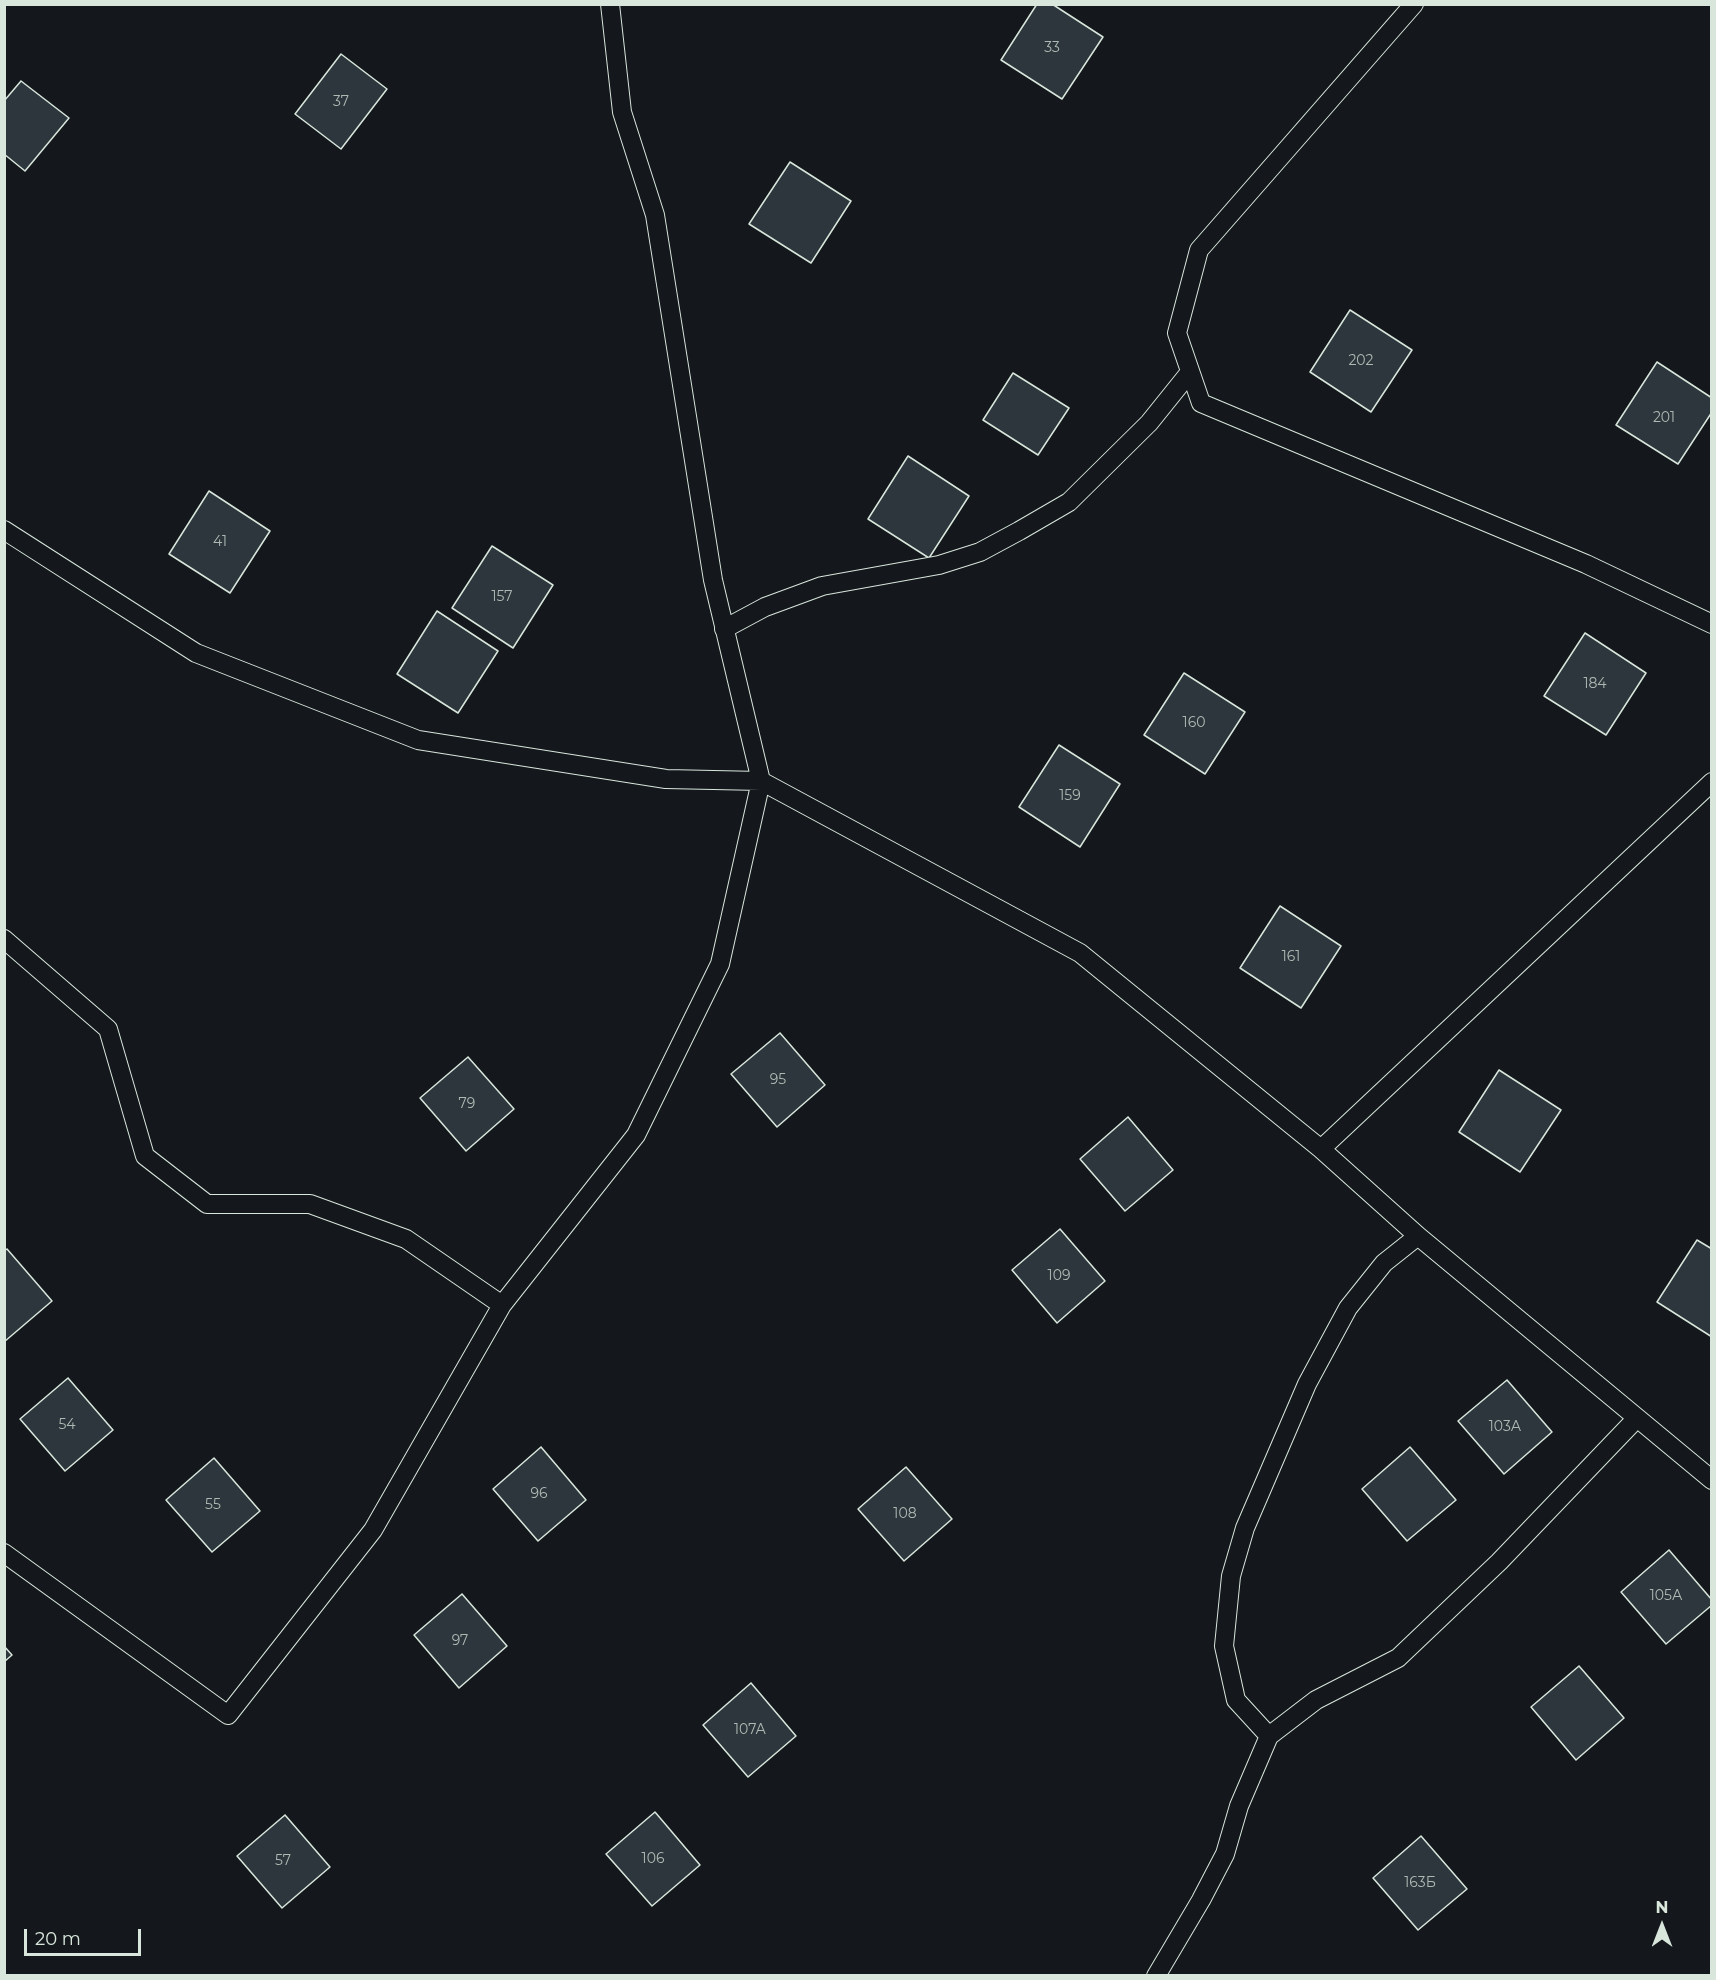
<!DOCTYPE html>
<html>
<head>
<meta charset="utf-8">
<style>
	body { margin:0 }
	#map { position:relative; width:1716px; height:1980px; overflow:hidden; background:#14181c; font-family:Montserrat,sans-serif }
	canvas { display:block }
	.frame { position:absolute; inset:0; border:6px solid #d8e6dc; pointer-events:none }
	.north { position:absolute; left:1632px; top:1896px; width:60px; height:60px; -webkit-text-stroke:4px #14181c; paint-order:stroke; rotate:0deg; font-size:16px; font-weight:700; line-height:24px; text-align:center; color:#d8e6dc }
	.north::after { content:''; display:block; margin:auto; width:21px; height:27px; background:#d8e6dc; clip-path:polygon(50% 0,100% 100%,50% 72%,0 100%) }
	.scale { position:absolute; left:24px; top:1929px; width:117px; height:27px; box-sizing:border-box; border:3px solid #d8e6dc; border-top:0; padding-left:8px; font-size:18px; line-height:21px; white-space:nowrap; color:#d8e6dc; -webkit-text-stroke:4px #14181c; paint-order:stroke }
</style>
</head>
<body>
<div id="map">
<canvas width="1716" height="1980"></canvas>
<div class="frame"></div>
<div class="north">N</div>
<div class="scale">20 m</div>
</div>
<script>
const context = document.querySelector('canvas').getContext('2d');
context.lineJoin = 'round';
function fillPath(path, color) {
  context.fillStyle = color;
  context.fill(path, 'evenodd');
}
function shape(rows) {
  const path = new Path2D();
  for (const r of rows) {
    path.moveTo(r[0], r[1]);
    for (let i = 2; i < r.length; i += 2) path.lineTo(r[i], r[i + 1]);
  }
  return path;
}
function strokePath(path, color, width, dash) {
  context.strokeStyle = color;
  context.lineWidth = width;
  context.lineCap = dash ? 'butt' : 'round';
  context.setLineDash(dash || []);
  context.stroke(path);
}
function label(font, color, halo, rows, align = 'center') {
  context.font = font + ' Montserrat,sans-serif';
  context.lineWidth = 4.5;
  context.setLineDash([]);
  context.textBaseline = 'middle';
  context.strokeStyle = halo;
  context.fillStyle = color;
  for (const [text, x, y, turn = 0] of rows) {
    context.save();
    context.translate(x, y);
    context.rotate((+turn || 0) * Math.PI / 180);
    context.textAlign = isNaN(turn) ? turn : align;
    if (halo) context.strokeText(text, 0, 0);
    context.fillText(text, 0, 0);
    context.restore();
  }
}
const building = shape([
	[1037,4,1052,4,1103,37,1062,99,1001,60,1037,4],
	[341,54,387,89,341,149,295,114,341,54],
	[21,81,69,118,25,171,4,154,4,101,21,81],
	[790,162,851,201,811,263,749,224,790,162],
	[1350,310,1412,350,1371,412,1310,372,1350,310],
	[1657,362,1712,398,1712,412,1678,464,1616,425,1657,362],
	[1013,373,1069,408,1038,455,983,420,1013,373],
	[908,456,969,496,929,558,868,519,908,456],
	[209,491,270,531,230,593,169,554,209,491],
	[492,546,553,585,513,648,452,608,492,546],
	[437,611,498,651,458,713,397,674,437,611],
	[1585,633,1646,673,1606,735,1544,696,1585,633],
	[1184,673,1245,712,1205,774,1144,735,1184,673],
	[1059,745,1120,784,1080,847,1019,807,1059,745],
	[1280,906,1341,946,1301,1008,1240,968,1280,906],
	[780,1033,825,1085,777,1127,731,1074,780,1033],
	[468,1057,514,1109,466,1151,420,1098,468,1057],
	[1499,1070,1561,1110,1520,1172,1459,1132,1499,1070],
	[1128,1117,1173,1170,1125,1211,1080,1159,1128,1117],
	[1060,1229,1105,1281,1057,1323,1012,1270,1060,1229],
	[1697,1240,1712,1249,1712,1337,1657,1302,1697,1240],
	[7,1249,52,1301,4,1342,4,1251,7,1249],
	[68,1378,113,1430,65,1471,20,1419,68,1378],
	[1507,1380,1552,1432,1504,1474,1458,1421,1507,1380],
	[541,1447,586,1500,538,1541,493,1489,541,1447],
	[1410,1447,1456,1500,1407,1541,1362,1489,1410,1447],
	[214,1458,260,1511,212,1552,166,1500,214,1458],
	[906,1467,952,1519,904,1561,858,1509,906,1467],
	[1669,1550,1712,1600,1712,1605,1666,1644,1621,1592,1669,1550],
	[462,1594,507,1646,459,1688,414,1635,462,1594],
	[4,1646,12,1655,4,1662,4,1646],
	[1579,1666,1624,1718,1576,1760,1531,1707,1579,1666],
	[751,1683,796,1736,748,1777,703,1725,751,1683],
	[655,1812,700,1865,652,1906,606,1854,655,1812],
	[285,1815,330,1867,282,1908,237,1856,285,1815],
	[1421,1836,1467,1889,1418,1930,1373,1878,1421,1836]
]);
fillPath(building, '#2c363c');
strokePath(building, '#d8e6dc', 1.5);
const lane = shape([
	[1414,4,1199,250,1177,333,1201,403,1586,564,1712,624],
	[4,530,196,653,418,740,666,779,761,781,1080,953,1321,1149,1418,1236,1712,1480],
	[724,629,765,607,822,586,939,565,980,552,1019,531,1069,502,1149,423,1190,372],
	[4,939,108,1029,145,1156,207,1204,310,1204,406,1239,502,1305],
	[1321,1149,1712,782],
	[4,1553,228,1715,373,1530,502,1305,636,1135,720,964,761,781,713,580,655,215,622,112,610,4],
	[1269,1736,1236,1700,1224,1646,1231,1576,1245,1528,1307,1384,1348,1308,1384,1263,1418,1236],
	[1156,1976,1201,1900,1225,1854,1239,1806,1269,1736,1316,1700,1398,1658,1499,1562,1637,1418]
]);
strokePath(lane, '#d8e6dc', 20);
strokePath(lane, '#14181c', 18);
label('14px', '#adbab4', null, [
	["33",1052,48],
	["37",341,102],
	["202",1361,361],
	["201",1664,418],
	["41",220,542],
	["157",502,597],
	["184",1595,684],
	["160",1194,723],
	["159",1070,796],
	["161",1291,957],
	["95",778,1080],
	["79",467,1104],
	["109",1059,1276],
	["54",67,1425],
	["103А",1505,1427],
	["96",539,1494],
	["55",213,1505],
	["108",905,1514],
	["105А",1666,1596],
	["97",460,1641],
	["107А",750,1730],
	["106",653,1859],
	["57",283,1861],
	["163Б",1420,1883]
]);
</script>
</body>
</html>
